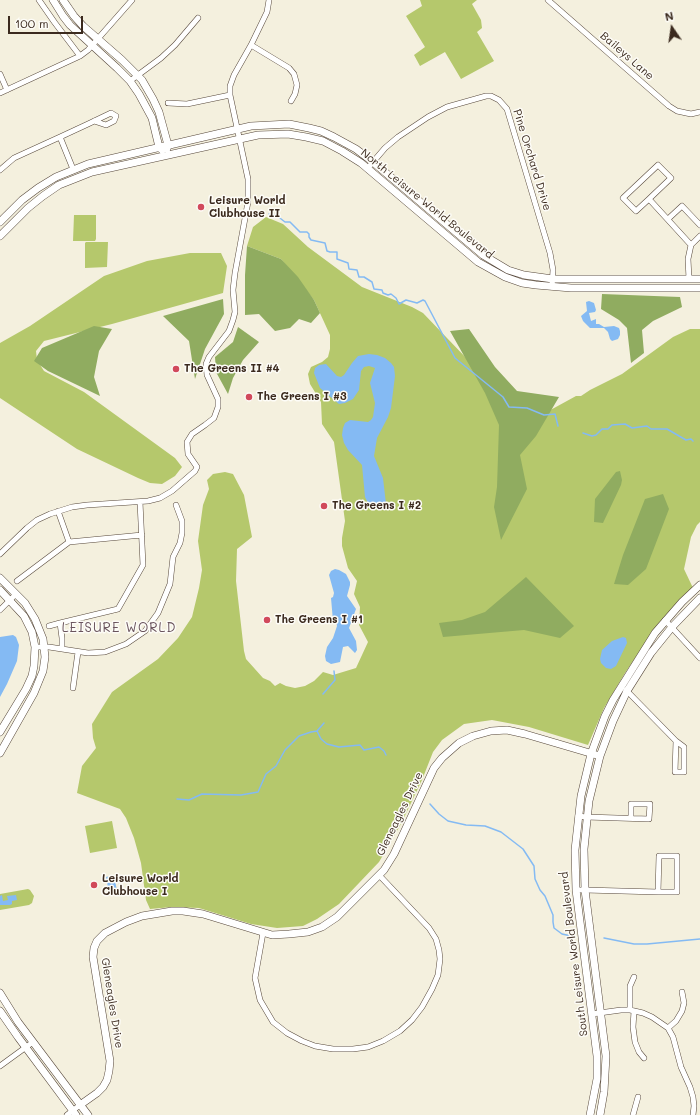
<!DOCTYPE html>
<html>
<head>
<meta charset="utf-8">
<style>
	body { margin:0 }
	#map { position:relative; width:700px; height:1115px; overflow:hidden; background:#f4f0de; font-family:Mali,sans-serif }
	canvas { display:block }
	.north { position:absolute; left:652px; top:8px; width:40px; height:40px; -webkit-text-stroke:3px #fdfcf7; paint-order:stroke; rotate:347deg; font-size:11px; font-weight:700; line-height:16px; text-align:center; color:#3b2a1e }
	.north::after { content:''; display:block; margin:auto; width:14px; height:18px; background:#3b2a1e; clip-path:polygon(50% 0,100% 100%,50% 72%,0 100%) }
	.scale { position:absolute; left:8px; top:16px; width:75px; height:18px; box-sizing:border-box; border:2px solid #3b2a1e; border-top:0; padding-left:5px; font-size:12px; line-height:14px; white-space:nowrap; color:#3b2a1e; -webkit-text-stroke:3px #fdfcf7; paint-order:stroke }
</style>
</head>
<body>
<div id="map">
<canvas width="700" height="1115"></canvas>
<div class="north">N</div>
<div class="scale">100 m</div>
</div>
<script>
const context = document.querySelector('canvas').getContext('2d');
context.lineJoin = 'round';
function fillPath(path, color) {
  context.fillStyle = color;
  context.fill(path, 'evenodd');
}
function shape(rows) {
  const path = new Path2D();
  for (const r of rows) {
    path.moveTo(r[0], r[1]);
    for (let i = 2; i < r.length; i += 2) path.lineTo(r[i], r[i + 1]);
  }
  return path;
}
function strokePath(path, color, width, dash) {
  context.strokeStyle = color;
  context.lineWidth = width;
  context.lineCap = dash ? 'butt' : 'round';
  context.setLineDash(dash || []);
  context.stroke(path);
}
function label(font, color, halo, rows, align = 'center') {
  context.font = font + ' Mali,sans-serif';
  context.lineWidth = 3;
  context.setLineDash([]);
  context.textBaseline = 'middle';
  context.strokeStyle = halo;
  context.fillStyle = color;
  for (const [text, x, y, turn = 0] of rows) {
    context.save();
    context.translate(x, y);
    context.rotate((+turn || 0) * Math.PI / 180);
    context.textAlign = isNaN(turn) ? turn : align;
    if (halo) context.strokeText(text, 0, 0);
    context.fillText(text, 0, 0);
    context.restore();
  }
}
fillPath(shape([
	[420,0,477,0,472,4,481,20,482,28,477,32,494,61,461,79,445,52,420,66,414,55,425,47,406,16,422,6],
	[74,215,96,215,96,239,95,241,73,241],
	[266,217,283,224,308,247,362,287,412,307,423,313,494,387,545,413,576,396,581,396,590,390,622,374,673,337,690,329,700,329,700,522,697,525,691,537,684,569,693,588,658,624,625,673,604,708,588,745,529,727,492,720,464,724,442,740,433,752,422,780,401,824,379,862,339,904,317,919,303,926,277,928,251,924,199,908,172,907,150,909,146,900,141,863,134,838,126,818,120,809,77,793,82,766,96,748,93,738,92,724,112,692,158,659,178,638,192,617,199,588,202,570,198,541,203,505,209,489,207,480,213,474,225,472,233,474,244,495,252,537,237,549,236,581,244,651,246,659,263,678,270,681,275,686,280,683,286,686,295,688,305,686,314,681,323,672,333,675,356,668,368,642,359,625,360,607,354,594,357,581,348,568,342,546,342,538,345,521,334,442,322,424,321,402,310,384,308,374,311,367,322,362,328,357,330,349,330,335,314,300,281,259,247,246,253,227],
	[86,242,108,242,107,267,85,268,85,243],
	[190,253,221,253,227,266,223,293,112,324,44,341,36,351,37,360,44,371,84,392,175,458,182,467,175,476,162,484,150,483,138,478,77,449,0,398,0,343,30,326,104,276,147,261],
	[112,821,117,848,90,853,85,826],
	[28,889,30,890,34,896,32,903,29,905,0,910,0,894]
]), '#b5c86c');
fillPath(shape([
	[247,246,281,259,298,277,314,300,320,313,311,323,299,319,290,328,275,331,259,314,245,315,245,275],
	[602,294,680,297,682,307,653,321,642,330,644,353,631,363,627,328,619,320,601,309],
	[223,299,224,314,205,349,195,379,189,341,163,316],
	[94,326,112,329,99,351,94,377,100,396,48,371,34,361,42,348],
	[238,327,259,342,243,360,233,378,228,394,216,372,215,357,233,342],
	[469,329,495,367,517,391,559,397,536,436,520,455,527,489,501,540,494,507,497,487,499,425,485,393,450,331],
	[620,471,622,480,621,485,603,523,594,522,595,499,616,472],
	[663,494,669,509,646,569,628,585,614,584,623,555,645,499],
	[526,577,574,626,560,638,524,630,443,637,439,623,462,620,485,612]
]), '#90ac60');
fillPath(shape([
	[589,301,594,303,596,310,595,312,589,313,591,321,596,319,596,324,599,324,604,327,614,326,619,328,620,331,620,335,618,339,612,341,610,339,608,332,604,328,590,328,583,321,581,316,587,311,586,302],
	[369,354,377,355,385,358,391,363,394,367,395,376,391,408,388,417,377,438,374,456,383,478,386,504,382,508,374,508,369,505,365,497,362,465,348,450,344,443,342,435,343,428,345,423,350,420,368,422,371,420,373,417,375,403,370,383,375,368,369,366,364,367,361,371,359,390,353,399,345,403,339,404,320,388,314,373,315,368,319,365,326,364,337,376,341,377,344,375,352,363,358,356],
	[335,569,339,570,346,574,350,582,350,585,347,596,356,609,349,628,356,641,357,650,355,653,348,646,343,647,340,662,331,664,326,661,325,656,327,647,333,638,337,626,336,621,333,621,331,598,333,597,334,593,329,575,331,571],
	[13,635,16,637,19,645,17,661,7,684,0,697,0,637],
	[623,637,626,638,627,643,616,666,611,669,606,668,601,663,600,659,602,650,612,641],
	[114,875,117,891,109,893,106,877],
	[2,895,3,901,8,900,7,896,16,895,17,900,12,901,12,904,10,905,0,905,0,896]
]), '#84baf3');
strokePath(shape([
	[269,214,276,215,285,222,290,222,300,232,307,232,309,234,309,237,311,240,325,243,327,251,330,252,337,252,337,259,348,263,349,269,357,270,359,277,364,277,372,282,374,289,382,290,383,293,388,295,391,294,396,298,399,304,406,300,417,303,423,300,425,301,455,358,503,397,509,407,527,408,544,415,555,414,558,426],
	[583,433,592,436,596,435,602,429,608,429,612,425,625,424,632,428,647,426,651,429,667,429,686,440,691,439,693,441],
	[323,694,335,680,334,671],
	[317,731,324,723],
	[177,799,189,800,202,794,241,795,258,792,266,774,276,766,285,750,299,736,311,732,317,731,321,739,327,744,339,747,360,745,364,750,379,747,384,751,386,755],
	[430,804,439,814,448,821,466,825,485,826,501,832,523,849,534,866,535,879,540,890,545,896,553,915,553,922,554,928,562,934,571,936],
	[604,938,634,944,647,944,700,939]
]), '#84baf3', 1.5);
const street = shape([
	[39,0,55,23,80,56],
	[548,0,669,106,677,111,691,114,700,112],
	[251,45,289,68,294,74,297,85,295,94,291,101],
	[0,74,7,90],
	[130,81,161,58,175,45,198,18],
	[0,93,80,56,88,50,132,0],
	[168,103,187,104,230,95],
	[60,137,73,169],
	[367,169,385,148,398,137,428,117,447,107,486,96,491,96,499,100,507,109,550,253,553,270,552,287],
	[0,170,14,158,60,137,88,124,111,113,116,116,114,121,106,125,94,121],
	[649,199,636,211,623,198,658,165,671,178,649,199,691,245,688,259,689,279],
	[668,219,682,206,700,225],
	[691,245,700,236],
	[58,511,69,542],
	[0,554,27,528,37,520,50,514,72,507,87,505,148,501,160,498,172,491,195,471,197,467,188,454,187,442,192,434,205,425,214,418,218,407,218,399,207,375,206,364,209,357,229,331,233,320,235,312,233,290,235,273,248,202,248,179,230,95,230,86,234,75,251,45,267,12,269,0],
	[17,581,69,542,142,535],
	[0,610,16,594],
	[665,620,700,658],
	[49,626,60,623],
	[35,647,49,647,88,653,105,652,126,644,145,631,158,613,170,584,173,557,180,543,182,533,182,521,176,505],
	[62,649,62,638,60,623,118,609,143,565,140,502],
	[73,688,78,652],
	[626,690,676,741,675,772,684,772,684,747,676,741],
	[578,816,586,817,649,819,650,804,631,804,631,818],
	[576,890,585,890,658,892,677,892,677,856,659,856,658,892],
	[263,933,255,978,260,1000,273,1022,287,1033,302,1041,315,1046,333,1049,353,1049,368,1047,383,1041,400,1031,412,1020,422,1007,432,989,438,975,440,959,439,950,436,939,429,928,379,875],
	[630,1010,630,986,634,977],
	[634,1011,633,1027,635,1042,639,1052,644,1058],
	[592,1014,621,1010,630,1010,643,1013,652,1017,668,1028,673,1037,681,1067,690,1087,693,1097,694,1106,693,1115],
	[668,1028,676,1021,682,1011,684,1003,682,992],
	[0,1066,33,1042],
	[67,1115,80,1105],
	[633,1115,638,1097]
]);
const secondary = shape([
	[53,0,63,16,70,25,117,68,130,81,139,94,152,118,159,147,162,150],
	[63,0,74,16,83,26,122,60,142,80,153,99,159,112,168,145,167,149],
	[0,222,22,200,38,188,56,177,88,164,251,126,289,124,309,128,321,131,334,137,356,149,373,162,483,255,508,270,524,275,553,279,700,279],
	[0,236,28,208,43,196,59,185,92,172,258,135,288,134,306,137,323,141,342,151,361,163,478,262,505,277,522,283,536,285,571,288,700,288],
	[0,578,25,603,35,619,43,639,45,657,43,671,34,693,0,753],
	[0,590,24,616,32,632,35,647,34,666,32,676,26,689,0,732],
	[0,993,18,1022,88,1115],
	[0,1011,18,1037,76,1115],
	[80,1105,97,1093,103,1087,107,1080,109,1071,110,1061,93,957,94,948,97,941,105,933,126,922,142,916,172,911,183,911,203,914,272,935,289,934,308,932,322,927,337,917,384,870,394,854,434,768,442,758,459,743,473,736,491,731,507,730,525,734,600,756],
	[590,1115,597,1079,597,1056,576,890,575,850,581,796,591,754,605,716,613,700,655,633,682,602,700,585],
	[600,1115,604,1092,606,1056,585,890,584,849,589,801,600,756,613,721,627,691,651,653,672,627,700,598]
]);
strokePath(street, '#57483b', 6);
strokePath(secondary, '#57483b', 8);
strokePath(street, '#fff', 5);
strokePath(secondary, '#fff', 7);
for (const [x, y, r, color] of [
	[201,207,4,"#d1495b"],
	[176,369,4,"#d1495b"],
	[249,397,4,"#d1495b"],
	[324,506,4,"#d1495b"],
	[267,620,4,"#d1495b"],
	[94,885,4,"#d1495b"]
]) {
  const dot = new Path2D();
  dot.arc(x, y, r, 0, 2 * Math.PI);
  context.fillStyle = color;
  context.fill(dot);
  strokePath(dot, '#fdfcf7', 1.5);
}
label('11px', '#3b2a1e', '#fdfcf7', [
	["Baileys Lane",627,56,41],
	["Pine Orchard Drive",532,160,73],
	["North Leisure World Boulevard",427,204,39],
	["Gleneagles Drive",400,814,-64],
	["South Leisure World Boulevard",574,954,-97],
	["Gleneagles Drive",112,1003,81]
]);
label('bold 11px', '#3b2a1e', '#fdfcf7', [
	["Leisure World",209,201],
	["Clubhouse II",209,214],
	["The Greens II #4",184,369],
	["The Greens I #3",257,397],
	["The Greens I #2",332,506],
	["The Greens I #1",275,620],
	["Leisure World",102,879],
	["Clubhouse I",102,892]
], 'left');
context.letterSpacing = '1px';
label('13px', '#6a545d', '#fdfcf7', [
	["LEISURE WORLD",119,628]
]);
context.letterSpacing = '0px';
</script>
</body>
</html>
